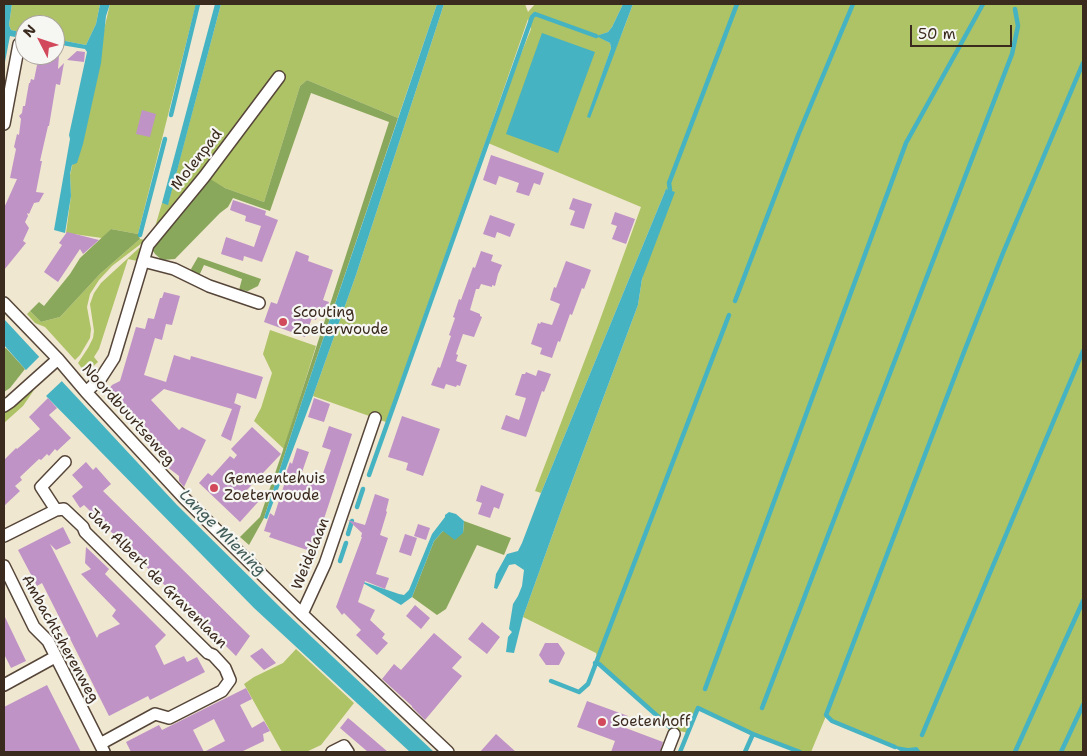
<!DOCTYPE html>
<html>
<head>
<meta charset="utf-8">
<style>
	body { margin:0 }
	#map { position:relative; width:1087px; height:756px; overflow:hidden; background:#f0e7d0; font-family:"Shantell Sans",sans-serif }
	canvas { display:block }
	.frame { position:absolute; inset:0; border:5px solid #3b2a1e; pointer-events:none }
	.north { position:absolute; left:15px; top:15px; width:50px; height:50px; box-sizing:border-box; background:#f6f6f2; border:1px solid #aba49d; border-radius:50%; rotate:311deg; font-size:14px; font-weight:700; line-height:20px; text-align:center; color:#3b2a1e }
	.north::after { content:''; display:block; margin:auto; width:18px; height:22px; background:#d1495b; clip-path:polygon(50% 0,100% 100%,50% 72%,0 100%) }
	.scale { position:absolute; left:910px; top:25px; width:102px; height:22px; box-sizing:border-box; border:2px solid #3b2a1e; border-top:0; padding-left:6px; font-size:15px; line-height:18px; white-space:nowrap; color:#3b2a1e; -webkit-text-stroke:4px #f6f6f2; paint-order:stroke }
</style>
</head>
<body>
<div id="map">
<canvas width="1087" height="756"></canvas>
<div class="frame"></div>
<div class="north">N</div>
<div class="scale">50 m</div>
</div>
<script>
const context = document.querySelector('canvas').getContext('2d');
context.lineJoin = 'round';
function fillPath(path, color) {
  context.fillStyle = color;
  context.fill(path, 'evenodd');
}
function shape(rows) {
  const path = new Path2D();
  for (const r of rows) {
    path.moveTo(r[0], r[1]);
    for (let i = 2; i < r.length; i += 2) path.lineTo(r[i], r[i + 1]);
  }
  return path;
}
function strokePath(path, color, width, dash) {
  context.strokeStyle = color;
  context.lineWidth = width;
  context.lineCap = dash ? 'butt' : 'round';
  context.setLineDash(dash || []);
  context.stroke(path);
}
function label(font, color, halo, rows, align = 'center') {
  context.font = font + ' "Shantell Sans",sans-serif';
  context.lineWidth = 4.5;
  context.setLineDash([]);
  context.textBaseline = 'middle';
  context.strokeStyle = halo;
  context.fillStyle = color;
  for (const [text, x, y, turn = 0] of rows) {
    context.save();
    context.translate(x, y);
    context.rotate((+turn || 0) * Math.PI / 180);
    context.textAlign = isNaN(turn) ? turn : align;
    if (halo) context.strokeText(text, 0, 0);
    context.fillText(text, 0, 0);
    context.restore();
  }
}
fillPath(shape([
	[12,4,100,4,96,24,86,45,55,39,55,25,25,25,25,33,11,30,9,25],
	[110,4,196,4,138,234,111,229,102,238,66,233,71,196,70,175],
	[221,4,309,4,313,5,314,4,437,4,398,118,307,80,300,86,264,202,225,188,207,178,153,234,162,203,168,204],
	[444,4,525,4,528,12,535,4,623,4,612,27,608,32,597,36,610,43,611,48,588,117,624,28,633,4,1083,4,1083,752,908,752,832,721,826,716,811,752,800,752,753,734,698,708,688,733,672,729,599,664,596,653,523,617,561,511,638,305,642,279,666,189,541,493,535,491,597,328,641,207,488,143,521,54,531,29,528,19,485,143,386,422,313,396,356,275],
	[140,239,146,240,112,266,99,280,90,294,87,307,91,329,90,338,80,355,75,360,45,327,35,323,27,314,30,311,41,322,60,317,100,274],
	[142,247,137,261,128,259,99,349,94,357,98,362,89,370,83,370,78,363,88,348,93,338,94,331,90,304,94,293,101,283,139,248],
	[270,330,316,346,284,449,254,421,261,408,272,373,263,354],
	[34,390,23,406,4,423,4,410],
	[296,649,354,703,321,745,306,752,282,752,244,684,254,677,283,663]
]), '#aec266');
fillPath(shape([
	[307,80,398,118,302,401,264,518,249,545,240,537,260,517,282,453,389,122,311,93,270,211,233,198,228,207,220,213,175,259,162,260,155,254,152,249,207,177,225,188,264,202,300,86],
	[111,229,138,234,140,239,100,274,60,317,41,322,30,311,39,302,44,306,70,274,80,258],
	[198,257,261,279,258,286,248,291,239,290,242,279,204,265,199,276,193,274,191,269],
	[6,348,25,369,10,388,4,392,4,349],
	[464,521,511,538,504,555,477,545,446,609,437,615,412,597,434,541,443,531,463,533]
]), '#8aa85b');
fillPath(shape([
	[4,4,12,4,9,25,11,30,25,33,25,39,10,36,4,67],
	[100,4,110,4,106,16,101,63,83,144,77,163,72,165,70,174,71,196,65,233,54,230,70,139,69,135,87,52,85,49,55,44,55,39,86,45,96,24],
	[215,4,221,4,168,205,162,203],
	[437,4,444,4,356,275,313,396,267,519,264,518,302,401],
	[623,4,633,4,590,118,587,117,611,48,610,43,596,36,608,32,612,27],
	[542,33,595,52,558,153,506,134],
	[666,189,675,192,642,279,638,305,561,511,523,617,514,653,506,652,508,637,512,632,509,629,513,604,518,596,522,586,524,570,515,564,509,565,497,589,494,588,496,574,507,554,518,551,522,543,541,493],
	[4,319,177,505,283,610,434,752,410,752,254,608,46,396,25,369,4,345],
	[449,512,456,514,464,521,463,533,455,540,443,531,434,541,412,597,401,605,363,583,364,582,399,594,404,595,409,590,432,534,445,517,445,515],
	[890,745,908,748,917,747,921,752,902,752]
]), '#46b3c2');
fillPath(shape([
	[41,355,63,380,46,396,47,398,46,399,24,372]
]), '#f0e7d0');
strokePath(shape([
	[171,115,198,4],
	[670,190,669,183,737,4],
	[140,235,165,139],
	[735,301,799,133,853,4],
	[369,475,532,17,535,14,596,36],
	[357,507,363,489],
	[348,534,352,521],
	[340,561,346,543],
	[595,663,599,664,672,729],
	[551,681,579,692,588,684,729,315],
	[705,689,906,143,983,4],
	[762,708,1012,54,1018,26,1015,9],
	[922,735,1083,351],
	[895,747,832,721,826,715,964,352,1003,253,1083,63],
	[680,752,698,708,753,734,800,752],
	[745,752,753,734],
	[1015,752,1083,601],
	[1061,752,1083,705]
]), '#46b3c2', 4.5);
fillPath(shape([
	[77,51,85,52,84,62,67,60],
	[39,55,59,55,58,69,64,63,60,85,56,84,49,126,48,126,40,161,42,161,36,192,44,193,39,202,34,203,29,214,27,213,28,216,25,222,29,228,23,241,26,243,4,270,4,208,17,179,10,178,16,149,14,147,17,134,19,135,21,119,19,116,22,113,23,106,25,106,29,83,30,83,31,79,34,80],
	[142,110,156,114,150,137,136,134],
	[491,155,544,173,540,185,534,183,529,196,516,192,519,183,499,176,496,185,483,180],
	[573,198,592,204,584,229,570,225,575,211,569,209],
	[233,200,266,211,265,215,278,220,262,262,244,256,243,261,221,254,226,237,254,247,261,226,245,221,246,216,230,210],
	[615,212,635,219,626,244,612,239,617,226,611,224],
	[490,215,515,224,510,237,497,232,495,238,483,234],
	[67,232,99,240,83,254,80,249,58,282,44,272,62,245,59,243],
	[296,251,309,256,308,261,333,270,323,300,329,302,324,315,318,313,316,320,312,318,305,337,264,322,271,302,277,304],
	[481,251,493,255,491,261,502,265,498,274,495,286,492,285,492,287,481,284,479,289,476,289,470,310,480,314,480,316,482,317,474,337,463,334,456,354,458,355,456,361,467,365,460,386,457,385,456,387,446,384,444,389,431,385,438,367,440,368,451,336,449,335,455,318,453,317,459,299,461,300,473,267,475,268],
	[566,261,591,270,584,289,582,288,572,315,570,314,560,342,558,341,552,358,540,354,542,348,531,344,538,323,540,324,541,322,552,325,560,304,550,300,554,287,556,288],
	[164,292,180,296,172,325,166,324,162,340,155,338,144,375,166,382,174,355,190,360,191,356,263,377,256,399,237,393,234,404,234,403,241,406,231,441,221,436,232,409,164,389,151,400,179,430,182,427,206,440,184,487,179,481,179,476,162,463,166,457,111,396,109,391,109,389,112,385,120,381,136,327,145,329,148,318,154,319,160,298,162,298],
	[538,370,551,374,544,392,542,391,526,437,501,429,506,415,519,420,526,398,515,395,522,374,525,374,526,372,536,376],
	[48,398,57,408,49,415,71,438,57,451,55,449,49,456,47,454,41,460,39,459,20,477,22,480,15,486,20,491,4,506,4,460,16,448,17,449,24,443,40,429,29,417],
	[314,398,330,404,324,422,308,417],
	[402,416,440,429,423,476,406,470,408,463,388,457],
	[329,426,352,434,313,552,269,537,271,533,264,531,270,513,274,516,285,482,283,481,285,476,290,462,292,464,297,448,309,452,301,475,320,482,331,450,322,447],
	[252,427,281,454,246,491,258,502,240,522,199,483,208,473,212,476,230,456,234,459,237,455,231,449],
	[86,462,93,470,96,467,111,484,103,491,250,636,236,656,84,505,80,508,72,496,83,487,72,475],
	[481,485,504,494,499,509,494,507,490,518,478,514,482,503,476,501],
	[375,494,389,499,386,511,387,512,380,535,388,538,376,574,389,578,385,589,365,581,358,602,375,610,370,620,385,634,382,638,388,643,377,655,356,635,361,630,344,613,342,615,336,607,362,537,361,537,362,533,348,520,365,525],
	[418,524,430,528,426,540,414,536],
	[63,527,71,543,56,550,50,544,97,638,99,634,120,624,112,616,116,610,81,574,91,569,85,563,86,547,109,569,105,574,166,635,155,646,164,665,184,656,187,662,197,657,205,672,150,700,148,696,109,716,42,583,37,586,18,550],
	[405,534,417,538,411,556,399,552],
	[415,605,430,618,421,629,406,616],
	[4,615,26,661,11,668,4,654],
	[482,622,500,637,487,654,468,639],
	[434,633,462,657,452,668,462,676,425,720,412,707,412,706,382,679,394,664,401,670],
	[545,643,558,643,565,653,559,665,546,665,539,655],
	[262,648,276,663,264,670,250,656],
	[47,685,81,752,4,752,4,707],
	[246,688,252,699,240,705,252,728,264,721,270,731,263,734,264,741,241,752,131,752,126,742,159,725,162,730],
	[214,719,225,741,204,752,193,730],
	[587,701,628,716,623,727,663,742,660,752,611,752,615,741,577,727],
	[348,718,353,722,388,752,368,752,340,728],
	[496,734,516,752,480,752]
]), '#bf93c6');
const street = shape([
	[4,124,19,44],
	[143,261,174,269,209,286,259,303],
	[4,303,58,359,86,392,184,498,302,614,448,752],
	[86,392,101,378,114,358,148,245,204,177,279,77],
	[4,406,10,402,58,359],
	[56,510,41,487,65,462],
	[4,536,56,510,64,509,83,527,85,532,208,653,213,655,225,668,230,680,222,691,169,718,155,714,100,744],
	[4,566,34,627,48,641,104,752],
	[302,614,325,564,375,418],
	[4,685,55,657],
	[332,752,344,746,348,752],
	[667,752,674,734]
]);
strokePath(street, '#564639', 14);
strokePath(street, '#fff', 11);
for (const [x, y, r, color] of [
	[283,322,5,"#d1495b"],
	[214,488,5,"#d1495b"],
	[602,722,5,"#d1495b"]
]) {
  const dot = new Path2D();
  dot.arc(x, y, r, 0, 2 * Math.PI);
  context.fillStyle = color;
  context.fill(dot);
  strokePath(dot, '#f6f6f2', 2);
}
label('15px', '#3b2a1e', '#f6f6f2', [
	["Molenpad",197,160,-52],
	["Noordbuurtseweg",128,415,48],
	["Weidelaan",311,554,-68],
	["Jan Albert de Gravenlaan",157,579,45],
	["Ambachtsherenweg",60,639,61]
]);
label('15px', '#3b2a1e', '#f6f6f2', [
	["Scouting",293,313],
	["Zoeterwoude",293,330],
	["Gemeentehuis",224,479],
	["Zoeterwoude",224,496],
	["Soetenhoff",612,722]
], 'left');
label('italic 16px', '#3f5a57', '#f6f6f2', [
	["Lange Miening",222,533,45]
]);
</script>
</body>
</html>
